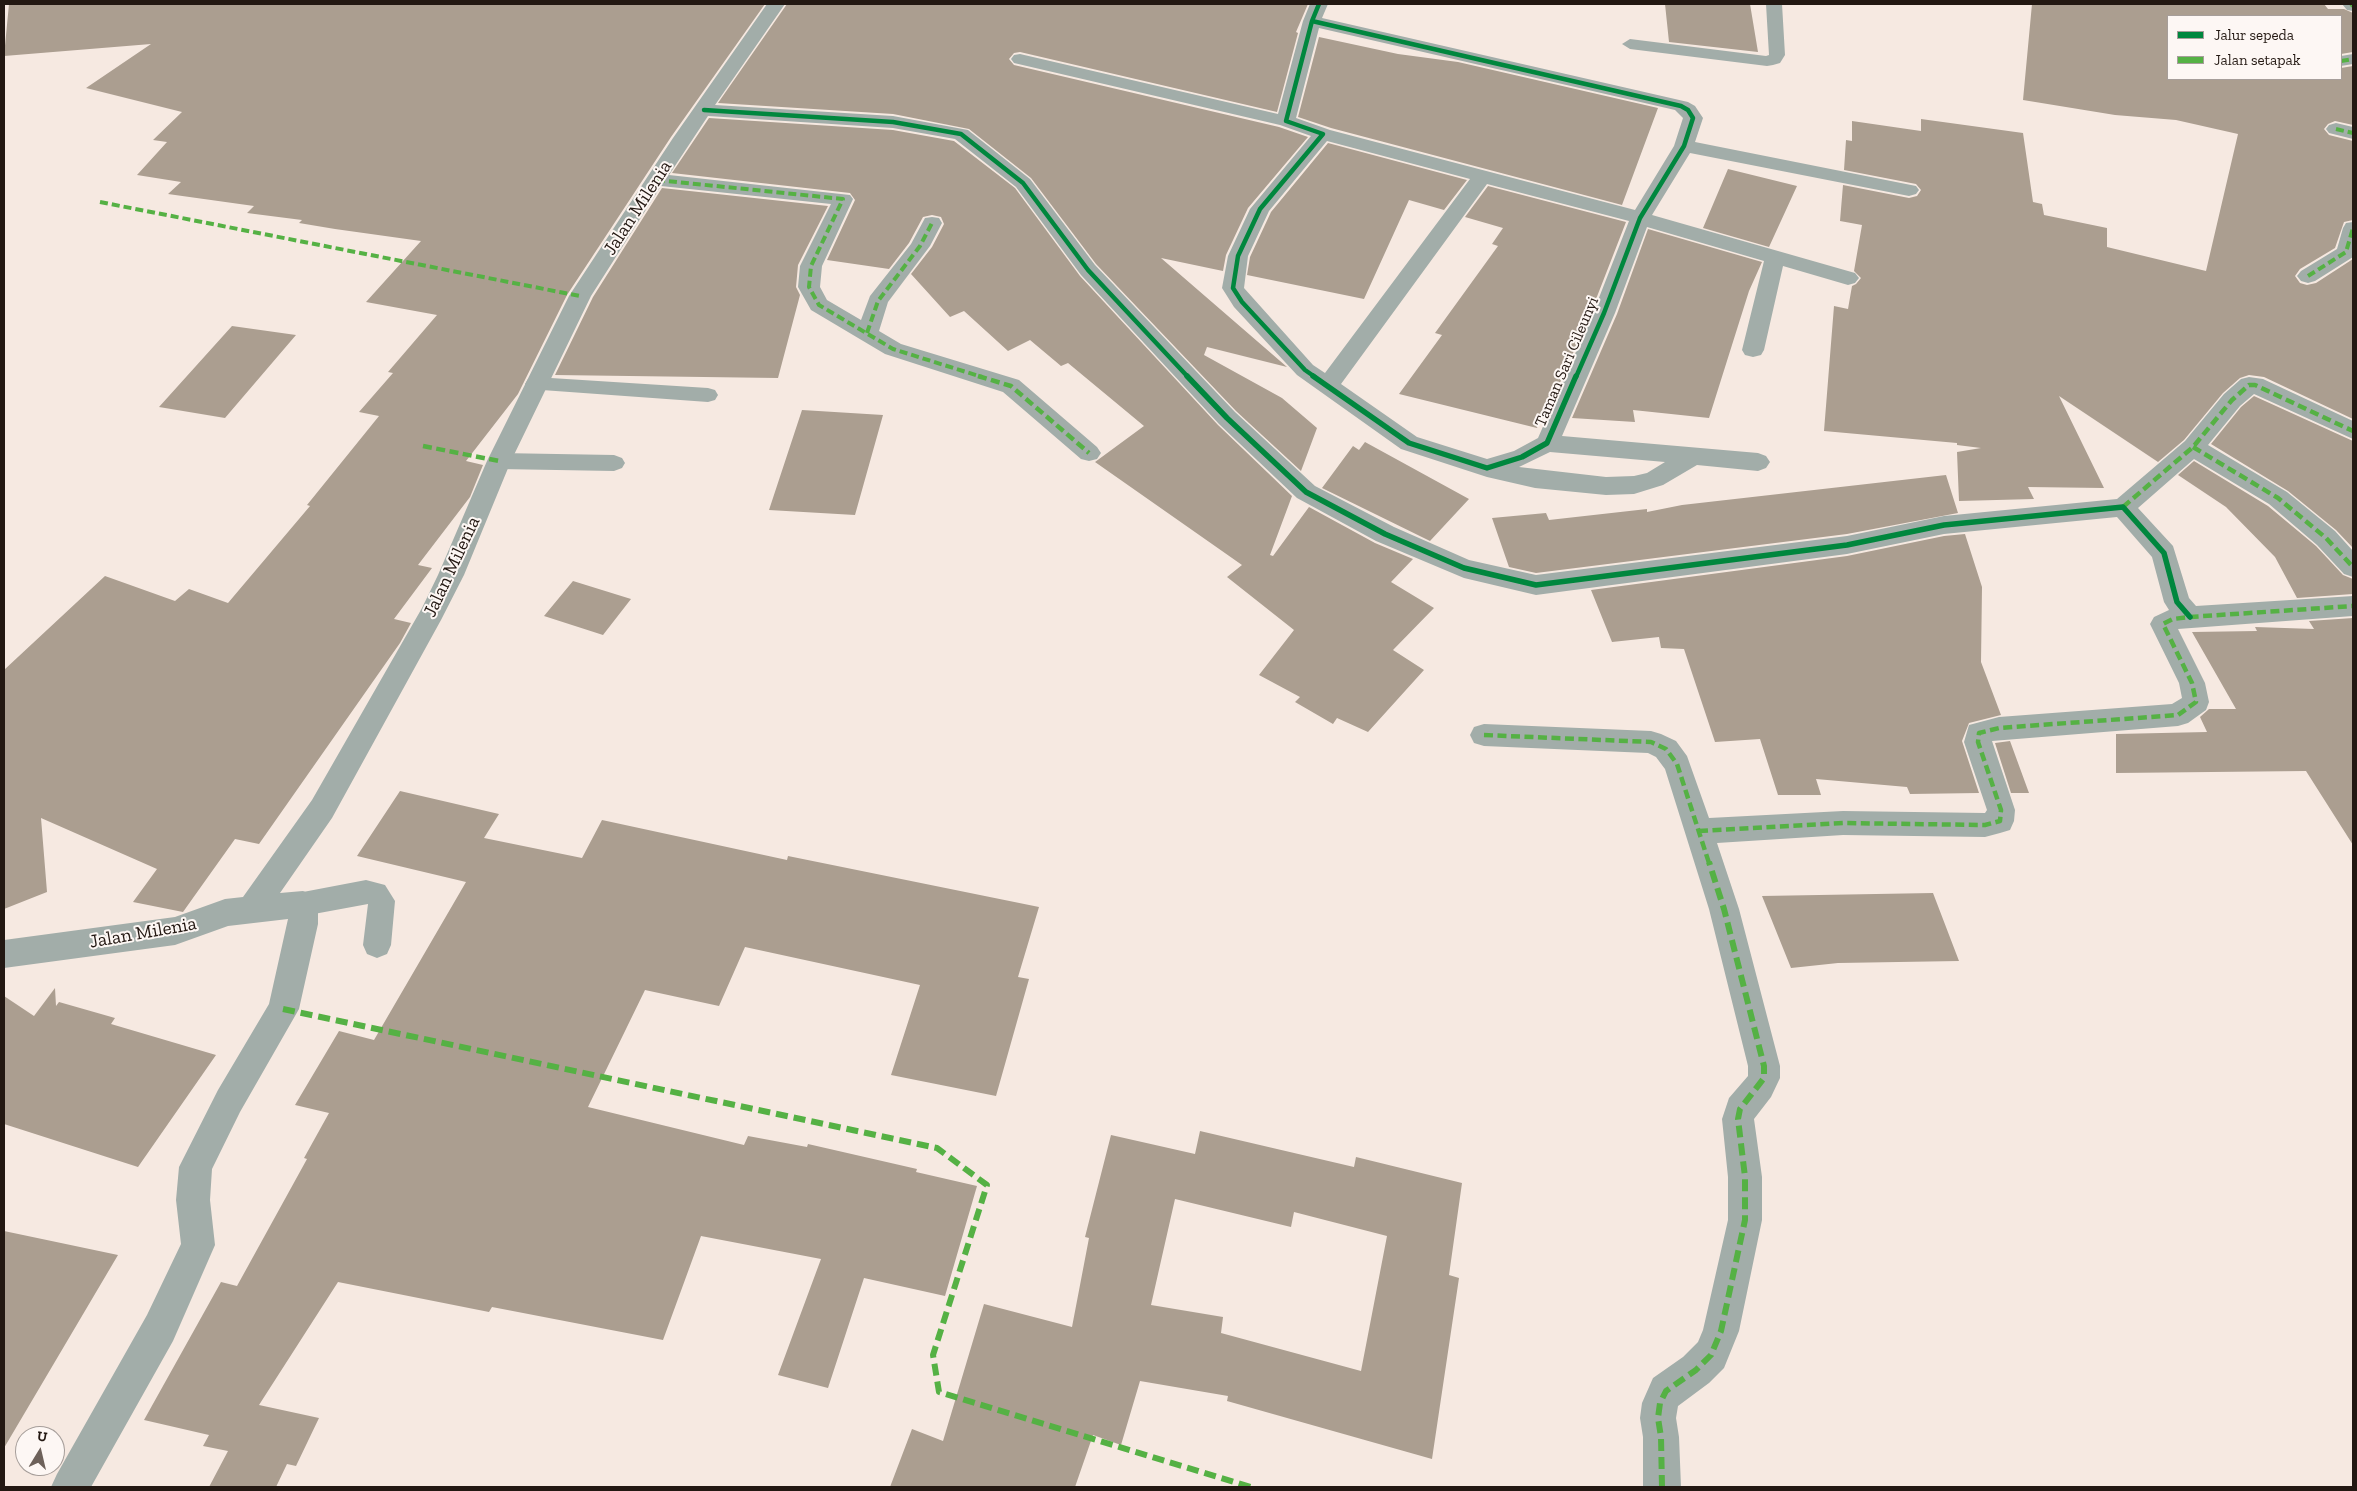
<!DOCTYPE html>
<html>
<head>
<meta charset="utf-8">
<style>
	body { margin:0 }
	#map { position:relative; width:2357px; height:1491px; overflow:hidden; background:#f6e9e1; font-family:"Zilla Slab",serif }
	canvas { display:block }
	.frame { position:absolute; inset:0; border:5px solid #231812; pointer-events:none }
	.legend { position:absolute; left:2167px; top:15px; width:175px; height:65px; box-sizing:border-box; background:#fdf7f4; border:1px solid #a69e9a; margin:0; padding:6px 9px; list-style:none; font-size:15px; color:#231812 }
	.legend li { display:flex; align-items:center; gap:10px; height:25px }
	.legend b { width:25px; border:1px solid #a69e9a }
	.north { position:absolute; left:15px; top:1426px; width:50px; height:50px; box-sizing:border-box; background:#fdf7f4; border:1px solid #a69e9a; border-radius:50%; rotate:9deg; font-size:14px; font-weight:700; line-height:20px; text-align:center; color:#231812 }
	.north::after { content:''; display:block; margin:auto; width:18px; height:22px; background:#6d615a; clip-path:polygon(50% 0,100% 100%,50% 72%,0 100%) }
</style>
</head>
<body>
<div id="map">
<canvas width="2357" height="1491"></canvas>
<div class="frame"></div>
<ul class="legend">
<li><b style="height:6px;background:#00873e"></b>Jalur sepeda</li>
<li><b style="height:6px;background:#55b144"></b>Jalan setapak</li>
</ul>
<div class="north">U</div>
</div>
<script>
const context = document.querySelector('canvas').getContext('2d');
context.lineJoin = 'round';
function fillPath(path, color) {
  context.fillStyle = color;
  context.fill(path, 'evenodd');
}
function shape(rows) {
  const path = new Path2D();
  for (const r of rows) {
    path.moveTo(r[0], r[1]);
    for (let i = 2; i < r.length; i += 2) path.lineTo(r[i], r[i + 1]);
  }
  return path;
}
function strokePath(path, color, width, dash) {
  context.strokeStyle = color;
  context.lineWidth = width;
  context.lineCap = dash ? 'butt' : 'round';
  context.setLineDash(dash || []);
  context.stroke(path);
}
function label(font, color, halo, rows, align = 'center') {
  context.font = font + ' "Zilla Slab",serif';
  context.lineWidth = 4;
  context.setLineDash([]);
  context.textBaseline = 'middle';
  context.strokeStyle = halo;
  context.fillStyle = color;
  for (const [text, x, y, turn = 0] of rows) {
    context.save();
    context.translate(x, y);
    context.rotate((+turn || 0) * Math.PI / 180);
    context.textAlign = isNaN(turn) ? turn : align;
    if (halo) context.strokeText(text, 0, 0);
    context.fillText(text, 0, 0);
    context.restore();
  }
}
fillPath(shape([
	[9,4,765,4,671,137,567,295,518,394,466,461,483,465,470,497,418,565,432,568,394,619,411,623,400,643,259,844,235,839,183,912,133,902,157,869,41,818,47,892,4,909,4,670,105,576,175,601,189,589,228,603,310,506,307,505,379,416,359,412,393,373,388,372,437,315,366,302,421,241,335,229,299,223,302,220,247,213,254,206,168,194,181,182,137,175,167,142,153,140,182,112,86,88,151,44,4,56],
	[787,4,1308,4,1296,32,1298,33,1277,112,1020,52,1014,53,1009,59,1014,65,1279,127,1308,137,1248,208,1226,255,1223,271,1161,258,1287,367,1207,347,1204,355,1282,398,1317,428,1301,471,1236,411,1096,264,1031,178,969,129,893,114,718,103],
	[1665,4,1750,4,1758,52,1669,42],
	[2032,4,2324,4,2328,9,2344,9,2353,13,2353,52,2341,54,2341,16,2168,16,2168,79,2341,79,2341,68,2353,66,2353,125,2335,121,2328,124,2324,129,2329,135,2353,141,2353,220,2344,222,2335,248,2300,269,2295,276,2300,283,2307,285,2316,283,2353,259,2353,419,2264,377,2249,375,2240,378,2223,393,2184,440,2158,462,2059,396,2104,488,2028,487,2034,499,1959,501,1957,452,1981,448,1957,445,1957,443,1824,431,1834,306,1848,309,1852,286,1856,284,1861,278,1854,271,1862,225,1840,221,1843,185,1909,198,1917,196,1921,190,1916,184,1844,170,1846,140,1852,141,1852,121,1921,131,1921,119,2023,133,2033,202,2042,204,2044,215,2107,228,2107,247,2206,271,2238,134,2176,120,2115,115,2023,100],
	[1319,37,1398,54,1458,62,1658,108,1622,205,1331,128,1298,117],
	[709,118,893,130,954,141,1015,188,1080,276,1218,425,1292,496,1270,555,1273,556,1309,507,1375,543,1413,559,1391,582,1434,608,1393,650,1424,670,1368,732,1337,718,1333,724,1295,702,1300,697,1259,675,1294,630,1227,577,1242,565,1095,462,1144,426,1068,363,1061,366,1030,340,1008,351,964,311,950,317,911,274,932,247,944,224,941,217,932,215,923,217,909,243,889,269,827,260,855,200,850,193,672,173],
	[1328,143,1467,180,1444,210,1409,200,1364,299,1247,275,1250,257,1271,212],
	[1728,169,1797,186,1769,247,1703,228],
	[1488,186,1626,222,1591,312,1545,417,1541,416,1537,428,1399,394,1442,335,1435,333,1498,246,1492,244,1503,228,1465,217],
	[662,188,828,206,798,265,796,287,800,295,778,378,555,375,593,297],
	[1648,229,1762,262,1749,291,1709,418,1633,410,1635,422,1572,418,1617,314],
	[232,326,296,335,225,418,159,407],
	[2254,396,2353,441,2353,548,2336,530,2288,491,2211,444,2241,407],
	[802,410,883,415,855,515,769,510],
	[1365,442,1469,499,1430,541,1322,488,1353,446,1359,450],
	[2194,461,2268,506,2316,546,2343,575,2353,579,2353,594,2297,598,2275,557,2226,507,2178,475],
	[1946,475,1958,513,1847,534,1536,573,1509,567,1492,518,1546,513,1549,520,1647,509,1647,512,1682,505],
	[1965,534,1982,587,1981,662,2001,715,1969,723,1962,741,1979,793,1910,794,1907,787,1816,779,1821,795,1778,795,1760,739,1715,742,1684,649,1661,648,1659,637,1612,642,1591,590,1847,556,1944,536],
	[573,581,631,599,603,635,544,616],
	[2353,618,2353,845,2306,771,2116,773,2116,734,2207,732,2200,717,2209,709,2236,709,2192,632,2257,631,2255,627,2314,629,2309,621],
	[2010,741,2029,793,2011,793,1995,743],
	[400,791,499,814,484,838,582,858,602,820,787,860,788,856,1039,907,1018,977,1029,979,996,1096,891,1075,920,985,745,947,719,1006,645,990,588,1107,744,1145,748,1136,807,1147,808,1144,917,1169,916,1172,977,1186,945,1296,864,1278,828,1388,778,1375,821,1259,701,1236,663,1340,492,1307,489,1312,338,1282,259,1405,319,1418,296,1466,287,1464,276,1487,209,1487,228,1451,203,1446,209,1435,144,1420,221,1282,237,1286,307,1159,304,1158,329,1113,295,1105,339,1031,374,1040,466,882,357,856],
	[1933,893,1959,961,1838,963,1791,968,1762,896],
	[55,988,56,1006,59,1002,115,1018,111,1024,216,1055,138,1167,4,1124,4,996,34,1016],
	[1200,1131,1354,1167,1356,1157,1462,1183,1449,1275,1459,1278,1432,1459,1227,1401,1228,1396,1140,1381,1121,1445,1093,1435,1075,1487,890,1487,912,1429,943,1441,984,1304,1072,1327,1089,1238,1085,1237,1111,1135,1195,1154],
	[1175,1199,1291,1227,1294,1212,1387,1236,1361,1371,1221,1333,1223,1317,1151,1305],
	[4,1231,118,1255,4,1448]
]), '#ab9e90');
fillPath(shape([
	[1766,4,1782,4,1785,55,1780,63,1773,65,1767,66,1630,49,1622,44,1630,39,1766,56,1769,55,1766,4],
	[535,377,708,388,715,390,718,395,715,400,708,402,528,389,525,384,528,379,535,377],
	[499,453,614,455,622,458,625,463,622,468,614,471,499,469,491,466,488,461,491,456,499,453],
	[366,880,385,885,395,901,391,945,387,954,377,958,367,954,363,945,368,904,303,916,293,913,290,904,293,895,303,892,366,880]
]), '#a2ada9');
fillPath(shape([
	[767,4,785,4,715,105,893,116,968,130,1030,179,1095,265,1235,412,1315,486,1394,527,1469,560,1536,575,1847,536,1944,516,2117,499,2185,441,2224,394,2241,379,2249,377,2263,379,2353,421,2353,439,2254,394,2240,406,2208,445,2287,492,2335,531,2353,551,2353,577,2344,574,2317,545,2269,504,2194,459,2138,508,2173,546,2189,598,2196,606,2353,596,2353,616,2178,629,2205,683,2209,702,2206,710,2188,723,2178,726,1992,741,2015,810,2014,821,2010,830,2000,833,1985,837,1843,835,1717,843,1739,909,1780,1066,1780,1078,1771,1097,1754,1119,1762,1177,1762,1220,1739,1331,1724,1368,1709,1383,1678,1406,1676,1418,1679,1437,1681,1487,1643,1487,1643,1437,1640,1418,1642,1403,1653,1378,1683,1357,1698,1342,1703,1330,1728,1220,1728,1177,1722,1119,1729,1098,1748,1076,1748,1066,1709,909,1665,769,1656,757,1648,753,1484,746,1474,743,1470,735,1474,727,1484,724,1651,731,1661,734,1676,741,1687,756,1709,818,1843,811,1985,813,1987,810,1964,742,1969,725,1999,717,2172,704,2182,698,2179,683,2150,624,2154,617,2169,610,2164,602,2152,557,2117,517,1944,534,1847,554,1536,595,1464,578,1376,541,1297,498,1219,424,1081,275,1016,187,955,139,893,128,708,116,669,175,850,195,853,199,822,266,820,287,827,300,861,320,870,296,911,244,925,218,932,217,939,218,942,223,930,246,888,302,879,331,901,344,1019,380,1097,447,1101,453,1097,459,1089,461,1081,459,1003,392,885,354,811,310,798,287,800,266,831,204,661,186,591,296,511,461,464,575,441,620,332,818,280,893,303,891,313,895,318,904,318,924,299,1009,240,1112,212,1169,210,1200,215,1245,173,1341,91,1487,51,1487,57,1474,147,1315,181,1244,176,1200,179,1167,218,1090,269,1004,288,919,228,926,175,945,4,968,4,940,175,917,225,899,243,897,312,800,422,608,438,575,487,461,569,296,673,138,767,4],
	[1310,4,1328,4,1322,18,1688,102,1695,106,1703,118,1695,142,1916,186,1919,190,1916,194,1909,196,1690,153,1652,215,1855,273,1859,278,1855,283,1848,285,1783,266,1764,350,1761,355,1753,357,1745,355,1742,350,1764,261,1647,227,1615,313,1562,436,1758,453,1766,456,1770,462,1766,468,1758,471,1697,465,1663,485,1634,494,1606,495,1535,488,1487,477,1401,449,1297,375,1234,307,1222,288,1228,256,1250,209,1311,136,1280,125,1014,63,1011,59,1014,55,1020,54,1278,114,1303,21,1310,4],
	[1319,28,1675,110,1683,118,1674,146,1635,210,1330,130,1296,118,1319,28],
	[1327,141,1470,179,1325,373,1313,365,1244,288,1248,256,1269,211,1327,141],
	[1487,184,1629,221,1593,313,1538,438,1514,451,1487,459,1417,437,1341,384,1487,184],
	[1550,452,1665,462,1647,473,1634,476,1606,477,1519,467,1550,452],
	[2342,4,2353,4,2353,11,2347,10,2342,4],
	[2353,54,2353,64,2341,66,2341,56,2353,54],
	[2336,123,2353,127,2353,139,2329,133,2326,129,2329,125,2336,123],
	[2353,222,2353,257,2315,281,2308,283,2301,281,2297,276,2301,271,2337,249,2343,228,2346,223,2353,222]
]), '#a2ada9');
strokePath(shape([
	[2351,4,2353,6],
	[2341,61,2353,59],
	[2336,129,2353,133],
	[657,180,843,199,811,266,809,287,819,305,893,349,982,377],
	[100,202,580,296],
	[2308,276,2346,252,2353,228],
	[867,333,878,301,920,246,932,223]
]), '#55b144', 4, [8, 4]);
strokePath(shape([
	[978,376,1011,386,1089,453],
	[423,446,499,461],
	[2193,447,2278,498,2326,538,2353,567],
	[2123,507,2193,447,2232,400,2249,385,2255,385,2353,431],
	[1484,735,1651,742,1666,749,1677,764,1709,863],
	[1699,831,1843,823,1985,825,2000,821,2001,810,1978,742,1979,733,1999,728,2178,715,2196,702,2192,683,2163,624,2173,619,2190,617,2353,606]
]), '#55b144', 4.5, [9, 4.5]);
strokePath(shape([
	[283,1009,937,1148,987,1185,933,1355,939,1392,1251,1487],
	[1662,1487,1661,1437,1658,1418,1660,1403,1666,1391,1696,1370,1711,1355,1721,1331,1745,1220,1745,1177,1738,1119,1740,1109,1764,1078,1764,1066,1724,909,1709,862]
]), '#55b144', 6, [12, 6]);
strokePath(shape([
	[1312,21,1681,106,1688,110,1693,118,1684,146,1640,218,1604,313,1576,377],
	[1312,21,1286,121,1323,134,1260,209,1238,256,1233,288,1242,302,1305,370,1315,377],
	[1312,21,1319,4],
	[704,110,893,122,961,134,1023,183,1088,270,1188,377]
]), '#00873e', 4.5);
strokePath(shape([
	[1187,376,1227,418,1306,492,1385,534,1464,568,1536,585,1847,545,1944,525,2123,507,2164,553,2177,602,2190,617],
	[1313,376,1409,443,1487,468,1522,457,1547,443,1576,376]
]), '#00873e', 5.5);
label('16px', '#231812', '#fdf7f4', [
	["Taman Sari Cileunyi",1567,362,-67]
]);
label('19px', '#231812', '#fdf7f4', [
	["Jalan Milenia",638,208,-57],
	["Jalan Milenia",452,567,-65],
	["Jalan Milenia",143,933,-10]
]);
</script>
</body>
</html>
